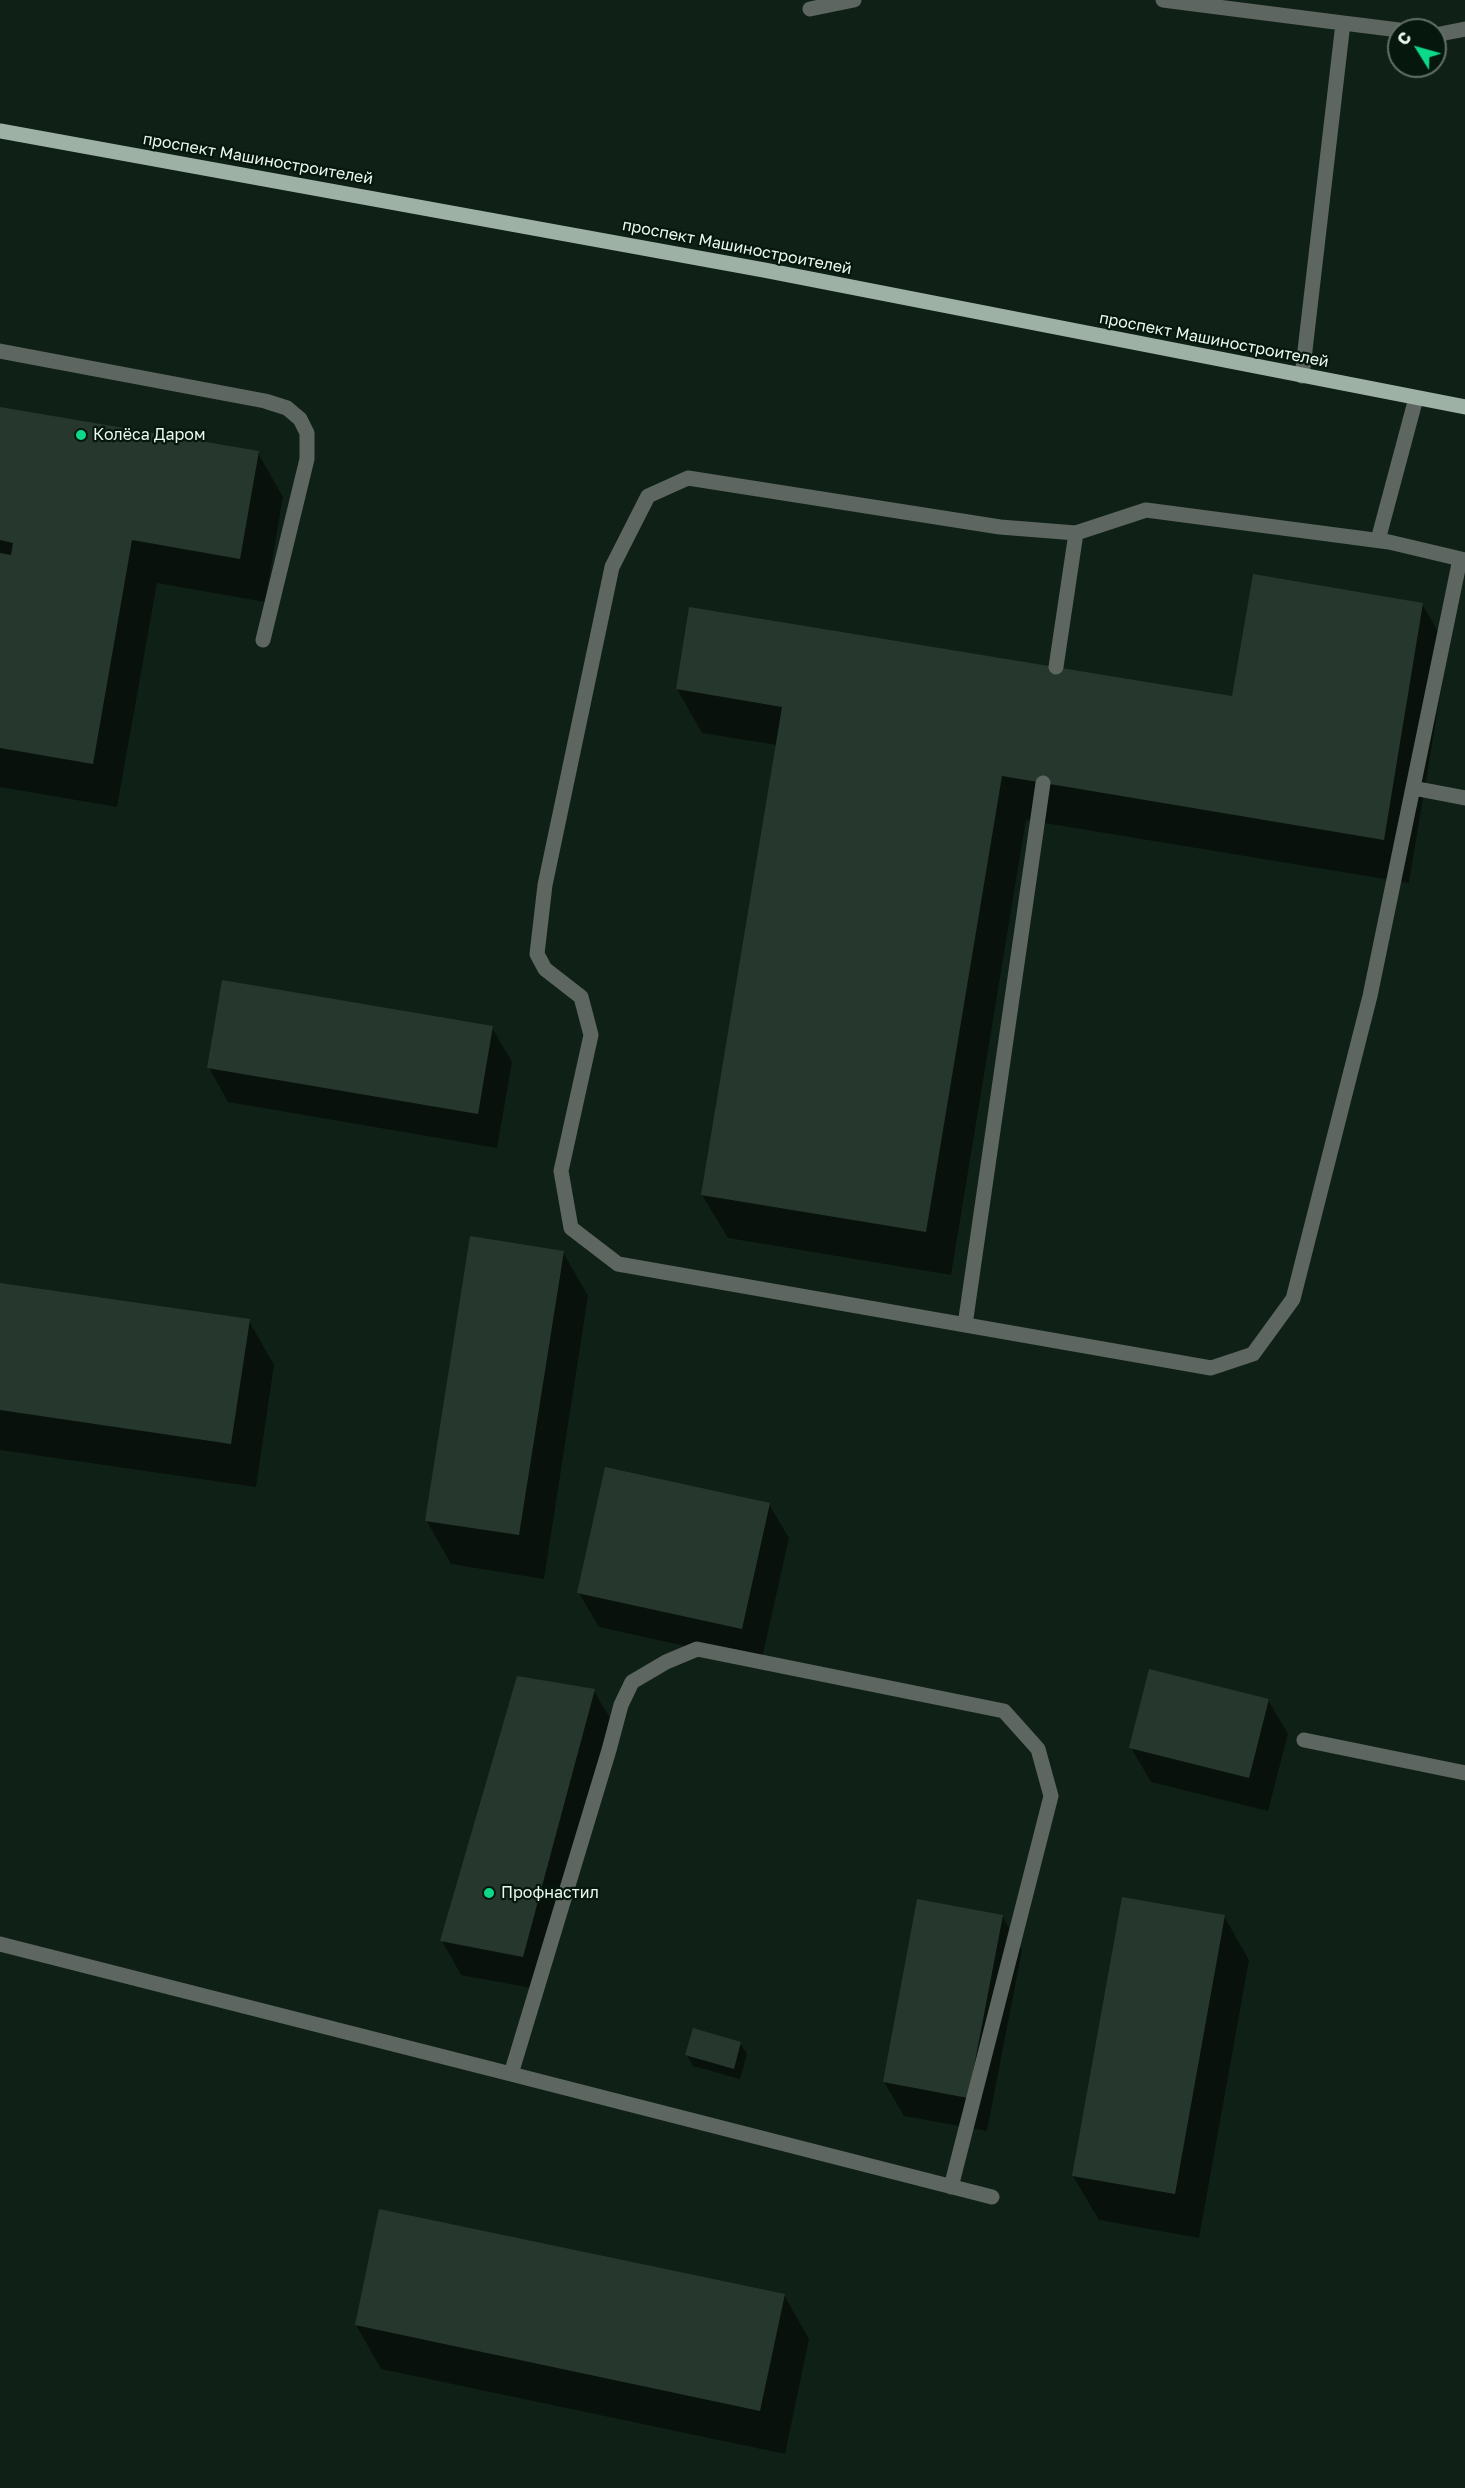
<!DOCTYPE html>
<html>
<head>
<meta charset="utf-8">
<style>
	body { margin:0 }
	#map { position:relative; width:1465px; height:2488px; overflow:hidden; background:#0f2117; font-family:"Golos Text",sans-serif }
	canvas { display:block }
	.north { position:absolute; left:1387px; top:18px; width:60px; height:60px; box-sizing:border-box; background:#06180e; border:2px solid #627168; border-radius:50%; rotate:307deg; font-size:16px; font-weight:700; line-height:24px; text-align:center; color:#ecf7f0 }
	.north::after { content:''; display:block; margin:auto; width:21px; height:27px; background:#0cd98a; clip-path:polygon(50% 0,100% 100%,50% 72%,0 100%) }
</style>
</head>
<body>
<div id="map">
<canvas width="1465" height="2488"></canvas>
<div class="north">С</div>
</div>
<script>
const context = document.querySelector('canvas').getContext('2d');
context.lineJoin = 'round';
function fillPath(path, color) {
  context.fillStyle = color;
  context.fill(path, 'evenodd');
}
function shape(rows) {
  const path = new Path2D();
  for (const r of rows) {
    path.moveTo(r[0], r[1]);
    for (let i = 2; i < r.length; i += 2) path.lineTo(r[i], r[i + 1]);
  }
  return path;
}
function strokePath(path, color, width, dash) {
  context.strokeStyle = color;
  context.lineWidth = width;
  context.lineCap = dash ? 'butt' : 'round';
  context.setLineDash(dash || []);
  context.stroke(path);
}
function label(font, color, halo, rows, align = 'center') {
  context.font = font + ' "Golos Text",sans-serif';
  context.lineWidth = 4.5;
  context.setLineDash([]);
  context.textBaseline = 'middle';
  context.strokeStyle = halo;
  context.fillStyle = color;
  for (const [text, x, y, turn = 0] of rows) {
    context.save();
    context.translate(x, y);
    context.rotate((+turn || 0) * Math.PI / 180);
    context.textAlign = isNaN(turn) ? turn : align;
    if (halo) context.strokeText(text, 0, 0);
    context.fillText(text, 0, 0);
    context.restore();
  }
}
fillPath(shape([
	[0,408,258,453,283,497,265,602,157,583,117,807,0,787],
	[1422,604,1448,648,1409,883,1026,820,951,1275,728,1238,702,1195,777,745,702,733,677,689,1233,698],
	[492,1028,512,1062,497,1148,228,1102,209,1068],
	[563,1252,588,1296,544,1579,451,1564,426,1520],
	[0,1284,249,1321,274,1365,256,1487,0,1450],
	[769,1504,789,1538,761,1663,599,1627,579,1593],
	[594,1691,614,1725,542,1990,461,1975,442,1941],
	[1268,1700,1288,1734,1268,1811,1151,1782,1131,1748],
	[1002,1916,1022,1950,987,2131,904,2116,884,2082],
	[1224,1916,1249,1960,1199,2238,1099,2220,1073,2176],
	[740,2043,747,2054,740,2079,693,2066,686,2054],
	[784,2295,809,2339,785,2454,381,2369,356,2325]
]), '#0007');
fillPath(shape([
	[0,407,259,451,240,559,132,540,93,764,0,748,0,553,11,555,13,543,0,540],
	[1253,574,1423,603,1384,840,1002,776,926,1232,701,1195,782,707,676,689,689,607,1232,696],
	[222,980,493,1026,478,1114,207,1068],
	[470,1236,564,1251,519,1535,425,1521],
	[0,1283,250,1319,231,1444,0,1410],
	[605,1467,770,1503,742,1629,577,1593],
	[1149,1669,1269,1699,1249,1778,1129,1748],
	[517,1676,595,1689,523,1957,440,1941],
	[1122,1897,1225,1915,1175,2194,1072,2176],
	[917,1899,1003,1915,968,2098,883,2082],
	[693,2028,741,2042,734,2069,685,2055],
	[379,2209,785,2294,760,2411,355,2325]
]), '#26382d');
strokePath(shape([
	[1163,0,1343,23,1302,376],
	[810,9,854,0],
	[1343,23,1399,30],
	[1435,35,1465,29],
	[0,351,265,401,287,408,300,419,307,433,307,459,263,640],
	[1378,540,1416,398],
	[1460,559,1370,996,1293,1299,1253,1354,1211,1368,618,1264,571,1228,561,1171,591,1035,581,997,545,969,537,954,545,885,612,567,648,496,688,478,1000,527,1076,533,1146,510,1389,542,1465,560],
	[1056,667,1076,533],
	[1413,788,1465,798],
	[965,1325,1043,783],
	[1304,1740,1465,1773],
	[0,1944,511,2074,609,1750,621,1705,632,1682,666,1662,697,1649,1004,1711,1038,1749,1051,1796,951,2187],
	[511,2074,992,2197]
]), '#5d6660', 15);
strokePath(shape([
	[0,131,764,270,1465,407]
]), '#9eb1a5', 15);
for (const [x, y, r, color] of [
	[81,435,6,"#0cd98a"],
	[489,1893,6,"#0cd98a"]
]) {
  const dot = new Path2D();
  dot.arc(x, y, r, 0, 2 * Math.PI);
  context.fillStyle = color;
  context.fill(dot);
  strokePath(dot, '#06180e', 2);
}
label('16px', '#ecf7f0', '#06180e', [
	["проспект Машиностроителей",258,159,10],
	["проспект Машиностроителей",737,247,11],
	["проспект Машиностроителей",1214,340,11]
]);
label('16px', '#ecf7f0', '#06180e', [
	["Колёса Даром",93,435],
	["Профнастил",501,1893]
], 'left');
</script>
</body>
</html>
